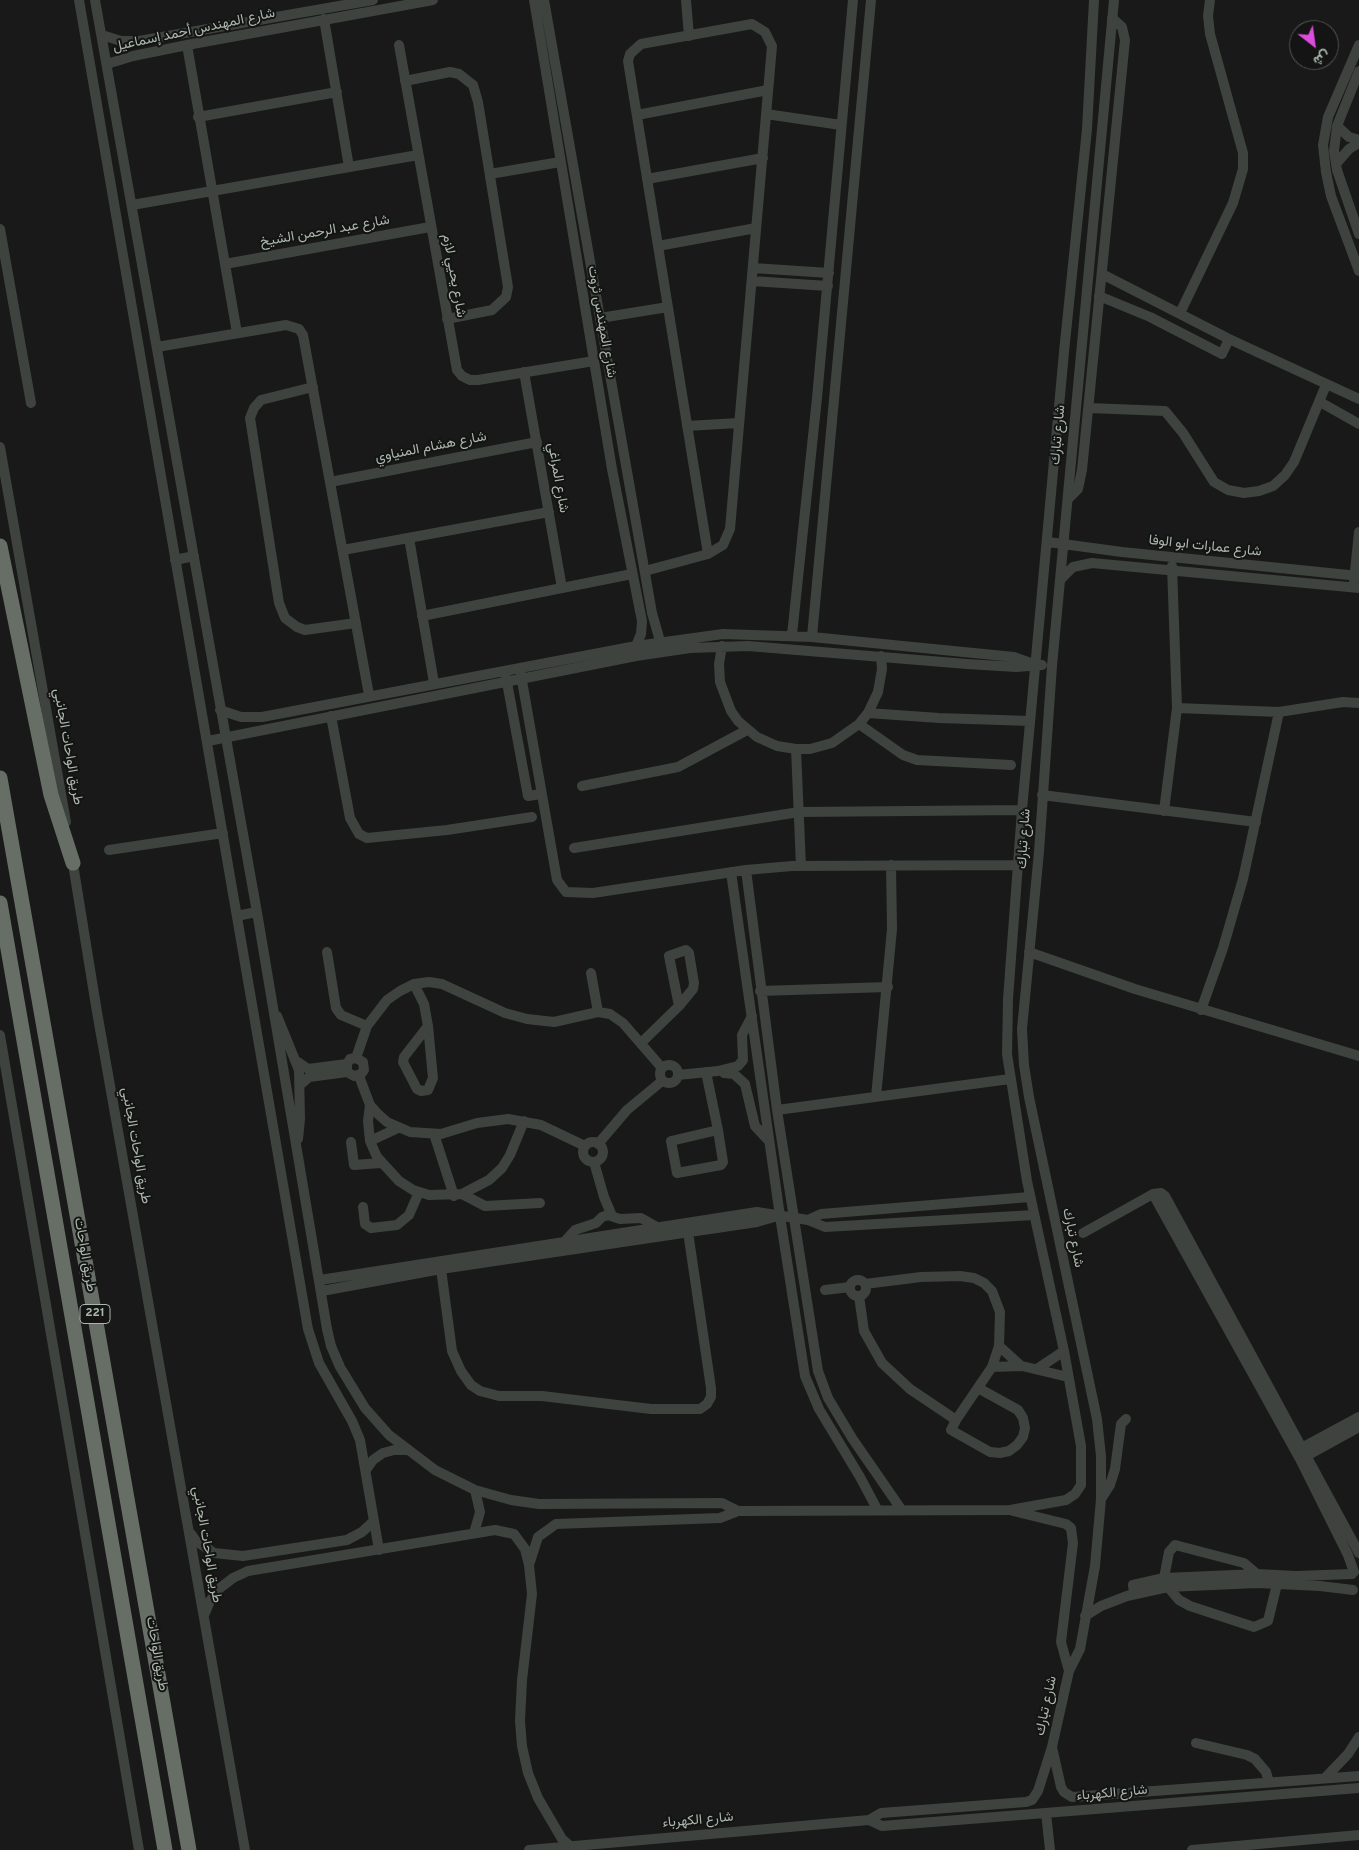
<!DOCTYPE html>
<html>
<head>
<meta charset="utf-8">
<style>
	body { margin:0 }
	#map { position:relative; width:1359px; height:1850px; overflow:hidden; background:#181918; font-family:Overpass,Vazirmatn,sans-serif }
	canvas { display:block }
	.north { position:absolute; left:1289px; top:20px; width:50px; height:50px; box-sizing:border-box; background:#131413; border:1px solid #505550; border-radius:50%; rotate:150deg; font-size:14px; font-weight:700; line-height:20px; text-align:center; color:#abb7ac }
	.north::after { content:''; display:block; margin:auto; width:18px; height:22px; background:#dc4cdd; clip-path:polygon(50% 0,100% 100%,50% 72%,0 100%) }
</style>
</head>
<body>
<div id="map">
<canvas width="1359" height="1850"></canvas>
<div class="north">ش</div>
</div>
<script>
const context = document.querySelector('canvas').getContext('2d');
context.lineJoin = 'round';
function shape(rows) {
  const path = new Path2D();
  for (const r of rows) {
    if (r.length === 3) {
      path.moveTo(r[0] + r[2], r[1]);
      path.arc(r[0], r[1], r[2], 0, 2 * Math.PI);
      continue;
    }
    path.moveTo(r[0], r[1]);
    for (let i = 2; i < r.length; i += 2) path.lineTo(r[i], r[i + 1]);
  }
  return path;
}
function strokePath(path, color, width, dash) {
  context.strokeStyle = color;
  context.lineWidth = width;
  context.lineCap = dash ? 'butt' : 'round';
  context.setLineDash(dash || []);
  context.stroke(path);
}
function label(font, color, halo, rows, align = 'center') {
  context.font = font + ' Overpass,Vazirmatn,sans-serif';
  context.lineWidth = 4;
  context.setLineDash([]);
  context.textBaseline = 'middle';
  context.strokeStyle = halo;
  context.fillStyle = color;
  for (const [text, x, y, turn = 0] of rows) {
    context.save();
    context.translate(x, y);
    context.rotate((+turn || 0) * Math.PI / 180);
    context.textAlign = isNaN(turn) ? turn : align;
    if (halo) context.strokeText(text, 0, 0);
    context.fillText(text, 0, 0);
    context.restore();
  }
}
strokePath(shape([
	[79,0,308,1329,319,1363,352,1421,360,1440,379,1550],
	[95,0,258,918,327,1329,331,1346,340,1367,365,1408,389,1435,435,1470,475,1490,511,1500,539,1504,722,1503,738,1511,1010,1510,1066,1500,1075,1494,1081,1485,1081,1446,1064,1351,1027,1181,1007,1054,1008,999,1022,810,1064,352,1087,129,1094,0],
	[534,0,612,469,642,621,641,634,636,646],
	[544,0,652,613,662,648],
	[686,0,689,36],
	[324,19,349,167],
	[102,35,121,41,139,41,373,0],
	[187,45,237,333],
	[399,45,457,370,462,376,470,380,478,380,594,361],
	[1359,45,1328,117,1323,145,1326,172,1331,196,1359,271],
	[107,64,133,56,187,45,433,0],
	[1359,71,1337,126,1334,151,1337,170,1359,234],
	[405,81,450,72,459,74,473,85,478,102,508,287,506,297,492,310,447,319],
	[766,114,841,125],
	[637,115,768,90],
	[198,117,337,92],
	[1337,126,1349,137,1359,140],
	[1336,164,1349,149,1359,143],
	[490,174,560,162],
	[647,179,763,158],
	[132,205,418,155],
	[0,229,31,403],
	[658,246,756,228],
	[225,264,430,227],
	[753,268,829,273],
	[1102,274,1229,339,1359,399],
	[752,281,828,286],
	[1099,296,1150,317,1222,354,1229,339],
	[1180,313,1233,203,1243,169,1243,153,1210,34,1208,16,1210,0],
	[600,318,668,307],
	[157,347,286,325,299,329,303,335,369,695],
	[524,372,562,588],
	[313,387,261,400,254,408,250,418,279,603,285,618,297,627,305,630,356,623],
	[1320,402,1359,424],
	[1089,408,1165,411,1183,433,1214,482,1228,490,1244,493,1259,491,1273,486,1285,475,1294,462,1326,385],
	[687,426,738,423],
	[0,447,66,822],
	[330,482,537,442],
	[1068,499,1078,489,1082,470,1125,40,1122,27,1112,18],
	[409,538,434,683],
	[1048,542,1122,552,1359,576],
	[343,550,549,512],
	[175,560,194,556],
	[645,571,708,554,723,545,730,529,772,46,765,32,752,24,641,44,630,54,628,61,708,554],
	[1060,580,1073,567,1092,563,1359,588],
	[1354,581,1359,532],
	[422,616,632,574],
	[792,635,817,398,853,0],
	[812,637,871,0],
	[722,646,719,664,720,682,731,711,738,721,757,737,777,746,796,749,810,749,832,743,859,724,868,713,878,692,882,669,881,656],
	[521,675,557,880,566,892,593,893,746,870,792,866,1020,865],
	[506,677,528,796,541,794],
	[1177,708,1279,712,1343,702,1359,703],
	[220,710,241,717,262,717,636,646,723,634,812,637,1014,657,1036,665],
	[868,713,939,718,1030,721],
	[331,716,350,818,359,834,367,838,447,830,532,817],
	[859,724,903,755,917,760,1011,765],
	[208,741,636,656,690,648,748,646,967,664,1016,667,1042,665],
	[796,749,801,866],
	[582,786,678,767,747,730],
	[1042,795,1256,822],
	[1164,811,1177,708,1172,566],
	[574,848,799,812,1022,810],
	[109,850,223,833],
	[72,858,97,1012,245,1850],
	[746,870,777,1110,818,1371,828,1398,852,1438,901,1509],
	[731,872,780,1216,805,1376,819,1409,860,1477,877,1509],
	[237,916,256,912],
	[327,952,336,1008,341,1015,367,1026],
	[1029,952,1135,989,1359,1056],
	[591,973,598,1012],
	[414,984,424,1004,428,1026,433,1078,428,1090,421,1091,417,1089,403,1062,404,1057,428,1026],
	[760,991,888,987],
	[1201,1010,1223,948,1243,879,1279,712],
	[277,1016,299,1070,300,1119,298,1139],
	[0,1035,139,1850],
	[641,1043,679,1006,693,989,694,983,689,953,686,950,669,956,679,1006],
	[356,1058,367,1026,387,1000,400,991,414,984,429,982,442,984,505,1013,527,1019,554,1022,598,1012,610,1014,623,1023,662,1068],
	[298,1062,308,1069,347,1064,350,1059,356,1058,363,1062,364,1070,361,1074,354,1076,347,1072,347,1064],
	[669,1074,9],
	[706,1072,718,1130,723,1162,721,1165,677,1173,671,1141,718,1130],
	[724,1073,734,1074,745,1084,755,1126,769,1141],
	[678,1075,718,1071,738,1066,743,1060,742,1035,752,1016],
	[359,1076,370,1105,378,1114,387,1122,410,1132,441,1134,477,1123,508,1119,541,1125,585,1146],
	[300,1085,309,1077,347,1072],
	[876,1097,892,929,891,865],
	[370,1105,368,1121,370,1141,377,1157,399,1181,413,1190,429,1195,462,1194,489,1180,502,1168,510,1155,524,1121],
	[777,1110,1010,1079],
	[434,1134,454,1196],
	[370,1141,398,1128],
	[593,1152,10],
	[351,1142,354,1165,381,1163],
	[598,1144,627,1110,662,1081],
	[594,1162,604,1197,612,1216],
	[462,1194,485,1206,540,1203],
	[1153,1194,1300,1459,1348,1555,1354,1572],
	[1030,1197,821,1214,808,1220,825,1227,1034,1215],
	[363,1207,365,1224,371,1228,397,1225,409,1215,419,1192],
	[1083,1233,1153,1194,1161,1193,1165,1196,1359,1553],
	[565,1241,575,1230,596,1223,602,1217,608,1215,620,1219,641,1218,657,1227],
	[441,1269,452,1351,461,1371,471,1385,480,1391,499,1396,542,1396,651,1409,700,1409,707,1404,711,1397,711,1388,688,1232],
	[858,1288,8],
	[320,1280,757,1212,808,1220],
	[865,1284,921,1277,960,1276,974,1278,984,1283,992,1291,1000,1312,999,1346,992,1367,956,1420,951,1430,990,1452,1000,1453,1009,1451,1017,1445,1023,1437,1025,1428,1023,1418,1018,1410,978,1388],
	[825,1290,850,1287],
	[322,1291,441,1269,757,1222,774,1217],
	[859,1296,864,1331,882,1363,910,1389,956,1420],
	[999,1346,1021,1366],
	[992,1367,1022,1366,1068,1377],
	[1037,1369,1064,1351],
	[1298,1450,1359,1417],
	[1303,1458,1359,1427],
	[366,1470,373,1460,383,1453,394,1450,406,1450],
	[1101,1499,1110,1485,1115,1469,1121,1424,1126,1419],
	[1013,1511,1066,1524,1071,1528,1073,1543,1061,1642,1069,1671],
	[474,1533,480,1512,475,1490],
	[191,1534,196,1541,214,1553,243,1556,347,1540,362,1532,374,1521],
	[530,1562,538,1537,556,1524,720,1518,738,1511],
	[1164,1578,1169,1552,1175,1545,1244,1563,1257,1574],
	[1168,1587,1179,1600,1190,1606,1254,1627,1268,1621,1277,1584],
	[1134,1594,1133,1585,1164,1578,1257,1574,1296,1576,1352,1574],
	[205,1613,210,1601,220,1588,233,1578,248,1571,495,1530,514,1534,525,1549,529,1565,532,1594,522,1680,520,1721,522,1746,528,1773,538,1798,562,1839,569,1845],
	[1085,1616,1101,1606,1127,1596,1168,1587,1257,1583,1320,1586,1353,1590],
	[1196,1743,1247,1755,1255,1759,1266,1772,1269,1782],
	[1052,1747,1061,1787,1064,1792,1072,1797,1359,1776],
	[1325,1778,1348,1754,1359,1737],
	[1046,1813,1050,1850],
	[869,1820,882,1826,1359,1788],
	[529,1850,869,1820,881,1813,1026,1802,1032,1800,1038,1791,1052,1747,1069,1671,1080,1649,1095,1566,1101,1499,1101,1456,1097,1419,1029,1097,1024,1065,1022,1029,1039,852,1052,666,1114,0],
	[1192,1850,1359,1835]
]), '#3e433f', 10);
strokePath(shape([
	[0,546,51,795,73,863],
	[0,778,189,1850],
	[0,903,165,1850]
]), '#666e66', 15);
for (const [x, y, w] of [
	[95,1314,30]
]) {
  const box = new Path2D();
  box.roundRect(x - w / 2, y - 9.5, w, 19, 4);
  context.fillStyle = '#131413';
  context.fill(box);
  strokePath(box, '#abb7ac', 1);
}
label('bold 12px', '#abb7ac', null, [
	["221",95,1314]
]);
label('14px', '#abb7ac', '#131413', [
	["شارع المهندس أحمد إسماعيل",194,31,-12],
	["شارع عبد الرحمن الشيخ",325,232,-10],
	["شارع يحيي لازم",453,276,80],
	["شارع المهندس ثروت",601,322,80],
	["شارع تبارك",1059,435,-85],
	["شارع هشام المنياوي",431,448,-11],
	["شارع المراغي",557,478,80],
	["شارع عمارات ابو الوفا",1205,547,6],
	["طريق الواحات الجانبي",67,747,80],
	["شارع تبارك",1025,839,-86],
	["طريق الواحات الجانبي",135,1146,80],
	["شارع تبارك",1072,1238,78],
	["طريق الواحات",84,1255,80],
	["طريق الواحات الجانبي",206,1545,80],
	["طريق الواحات",156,1654,80],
	["شارع تبارك",1047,1706,-78],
	["شارع الكهرباء",1112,1794,-5],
	["شارع الكهرباء",698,1821,-5]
]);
</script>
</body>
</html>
